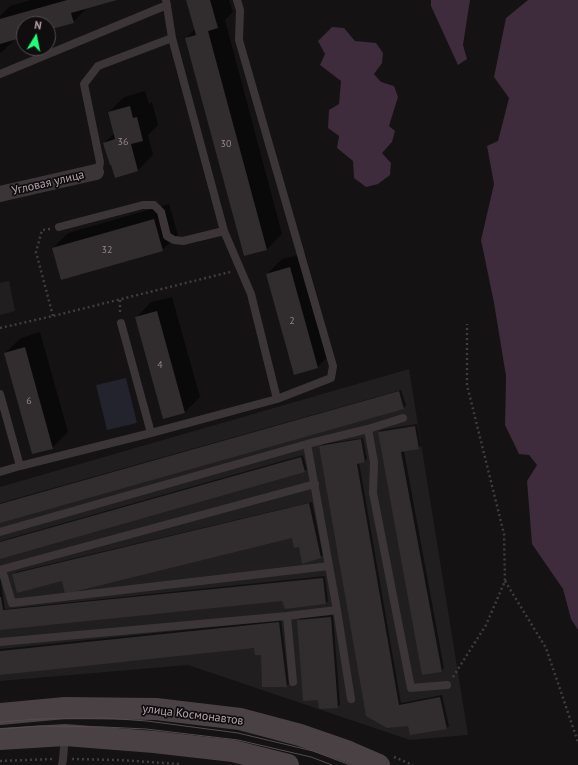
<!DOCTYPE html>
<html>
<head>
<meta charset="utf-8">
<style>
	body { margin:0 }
	#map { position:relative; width:578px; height:765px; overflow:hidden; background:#141213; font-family:"PT Sans",sans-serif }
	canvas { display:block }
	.north { position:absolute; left:16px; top:16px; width:40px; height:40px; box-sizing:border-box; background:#0f0d0e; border:1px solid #52494e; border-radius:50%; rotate:10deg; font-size:11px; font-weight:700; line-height:16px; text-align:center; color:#b6a2ad }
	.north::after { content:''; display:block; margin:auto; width:14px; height:18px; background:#1fff7a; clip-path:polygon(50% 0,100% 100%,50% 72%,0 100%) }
</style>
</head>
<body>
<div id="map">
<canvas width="578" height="765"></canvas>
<div class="north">N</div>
</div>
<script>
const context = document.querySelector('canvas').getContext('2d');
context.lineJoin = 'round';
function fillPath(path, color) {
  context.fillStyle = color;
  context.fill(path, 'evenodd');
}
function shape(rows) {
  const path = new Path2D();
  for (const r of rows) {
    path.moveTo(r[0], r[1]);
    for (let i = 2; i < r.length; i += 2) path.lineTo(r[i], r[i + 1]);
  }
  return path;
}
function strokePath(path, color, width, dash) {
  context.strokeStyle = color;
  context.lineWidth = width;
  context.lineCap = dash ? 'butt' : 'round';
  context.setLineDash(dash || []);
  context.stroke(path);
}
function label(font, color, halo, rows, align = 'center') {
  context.font = font + ' "PT Sans",sans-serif';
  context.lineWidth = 3.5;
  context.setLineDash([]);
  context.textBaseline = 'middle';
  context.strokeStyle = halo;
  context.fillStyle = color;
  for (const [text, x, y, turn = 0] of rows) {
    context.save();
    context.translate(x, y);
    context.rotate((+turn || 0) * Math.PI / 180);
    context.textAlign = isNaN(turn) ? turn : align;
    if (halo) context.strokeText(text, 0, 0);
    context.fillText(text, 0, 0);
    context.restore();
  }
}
fillPath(shape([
	[9,281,15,311,0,315,0,283],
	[409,369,468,735,410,740,188,665,0,681,0,487]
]), '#211e1f');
fillPath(shape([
	[126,378,137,423,107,430,96,385]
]), '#22232c');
fillPath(shape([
	[431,0,470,0,463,45,467,59,458,65,431,6],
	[528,0,578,0,578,630,571,619,563,589,532,544,527,481,537,465,529,455,519,454,505,425,506,376,494,303,481,240,494,184,487,146,498,141,509,98,494,77,506,18],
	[332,27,344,28,355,41,376,43,383,53,382,63,374,74,381,82,394,86,398,97,389,126,395,131,392,142,382,153,391,163,390,175,378,184,366,187,354,178,353,161,337,148,339,136,328,128,329,110,339,104,341,81,320,65,325,54,318,41]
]), '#3e2b3b');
fillPath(shape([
	[31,0,115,0,88,7,73,22,48,29,48,24,24,24,24,36,16,38,2,52,0,53,0,16,10,6],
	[187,0,229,0,233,12,225,20,282,234,267,249,244,255,186,38,195,29],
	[145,91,149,104,152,102,158,125,148,135,153,155,138,170,104,143,115,133,109,112,124,97],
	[169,204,178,235,162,250,53,248,68,233],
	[305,253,333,352,317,367,267,274,282,259],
	[172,297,200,397,185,412,136,318,151,302],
	[40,332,68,432,52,448,5,353,21,338],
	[401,390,406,405,404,408,0,522,0,503],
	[417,424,421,446,418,448,404,451,444,668,441,671,379,433,381,430],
	[363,438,367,459,365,461,359,462,401,703,442,695,449,726,447,728,408,725,387,727,320,446,322,444],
	[303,455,307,469,305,471,0,558,0,541],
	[312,502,323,555,320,557,300,546,293,537,63,580,13,574,16,572],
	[0,576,5,609,325,576,328,601,326,603,283,600,0,629],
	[333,615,340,704,338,707,319,699,298,620,300,618],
	[281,620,289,684,286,686,262,654,255,647,0,674,0,649]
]), '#0007');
fillPath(shape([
	[67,0,117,0,71,13,74,23,48,30,48,24,24,24,24,37,0,44,0,19],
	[186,0,210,0,218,28,208,31,267,250,244,256,185,38,196,35],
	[130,106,133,118,137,117,143,141,131,144,138,171,115,178,111,165,110,165,103,143,115,139,108,112],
	[154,219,163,251,61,280,52,248],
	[290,267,318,368,294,375,266,274],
	[157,311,185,413,163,419,135,317],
	[25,347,53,449,32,454,4,353],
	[399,391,404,409,0,523,0,504],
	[415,426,419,449,401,452,442,672,422,675,378,432],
	[361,439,365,462,357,464,399,705,440,697,447,729,410,735,408,726,387,728,366,716,319,446],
	[301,457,305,472,0,559,0,542],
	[309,503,321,558,302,564,299,547,294,548,292,538,65,594,62,581,17,593,12,574],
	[323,578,326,604,285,609,282,601,0,630,0,597,1,597,3,610],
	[331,617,338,708,319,709,318,700,303,701,297,620],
	[279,622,287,687,262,687,261,655,255,655,254,648,0,675,0,651]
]), '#312c2e');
strokePath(shape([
	[50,229,42,230,36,252,53,316],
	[120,300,120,313],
	[0,328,53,316,230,272],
	[505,581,546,648,578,742],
	[453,677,486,625,505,581,504,534,467,385,467,324],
	[394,757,413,765],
	[72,759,119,760,179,764],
	[0,761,53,759]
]), '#423b3f', 2.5, [2, 3]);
strokePath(shape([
	[166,0,172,38,224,231,251,294,277,399],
	[0,74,167,5],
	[96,172,99,168,100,162,84,84,98,66,172,38],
	[59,227,143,205,154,205,161,212,167,236,174,240,183,241,224,231],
	[121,323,151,433],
	[0,394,20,466],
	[368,429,374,462,373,493,411,688,447,685],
	[307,444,337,610,351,699],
	[0,472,20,466,151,433,277,399,331,378,333,366,239,40,240,10,237,0],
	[0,532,307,444,368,429,403,418],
	[0,570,315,484],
	[2,570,12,603,329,566],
	[287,616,293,682],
	[0,642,287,616,337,610],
	[62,765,63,759,65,736]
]), '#3c3538', 8);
strokePath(shape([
	[0,194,96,172]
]), '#3c3538', 16);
strokePath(shape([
	[0,714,65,708,156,709,240,719,300,735,349,752,379,765],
	[0,739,65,735,154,742,233,751,288,765]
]), '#4a4145', 22);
strokePath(shape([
	[0,722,38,719,105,718,147,721,238,733,313,751,350,765],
	[0,729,39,726,104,727,146,729,238,740,311,757,332,765]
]), '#554c50', 1);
label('10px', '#95848d', null, [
	["36",123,142],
	["30",226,144],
	["32",107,250],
	["2",292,321],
	["4",160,365],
	["6",29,401]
]);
label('12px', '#b6a2ad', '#0f0d0e', [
	["Угловая улица",48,183,-13],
	["улица Космонавтов",193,715,7]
]);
</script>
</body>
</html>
